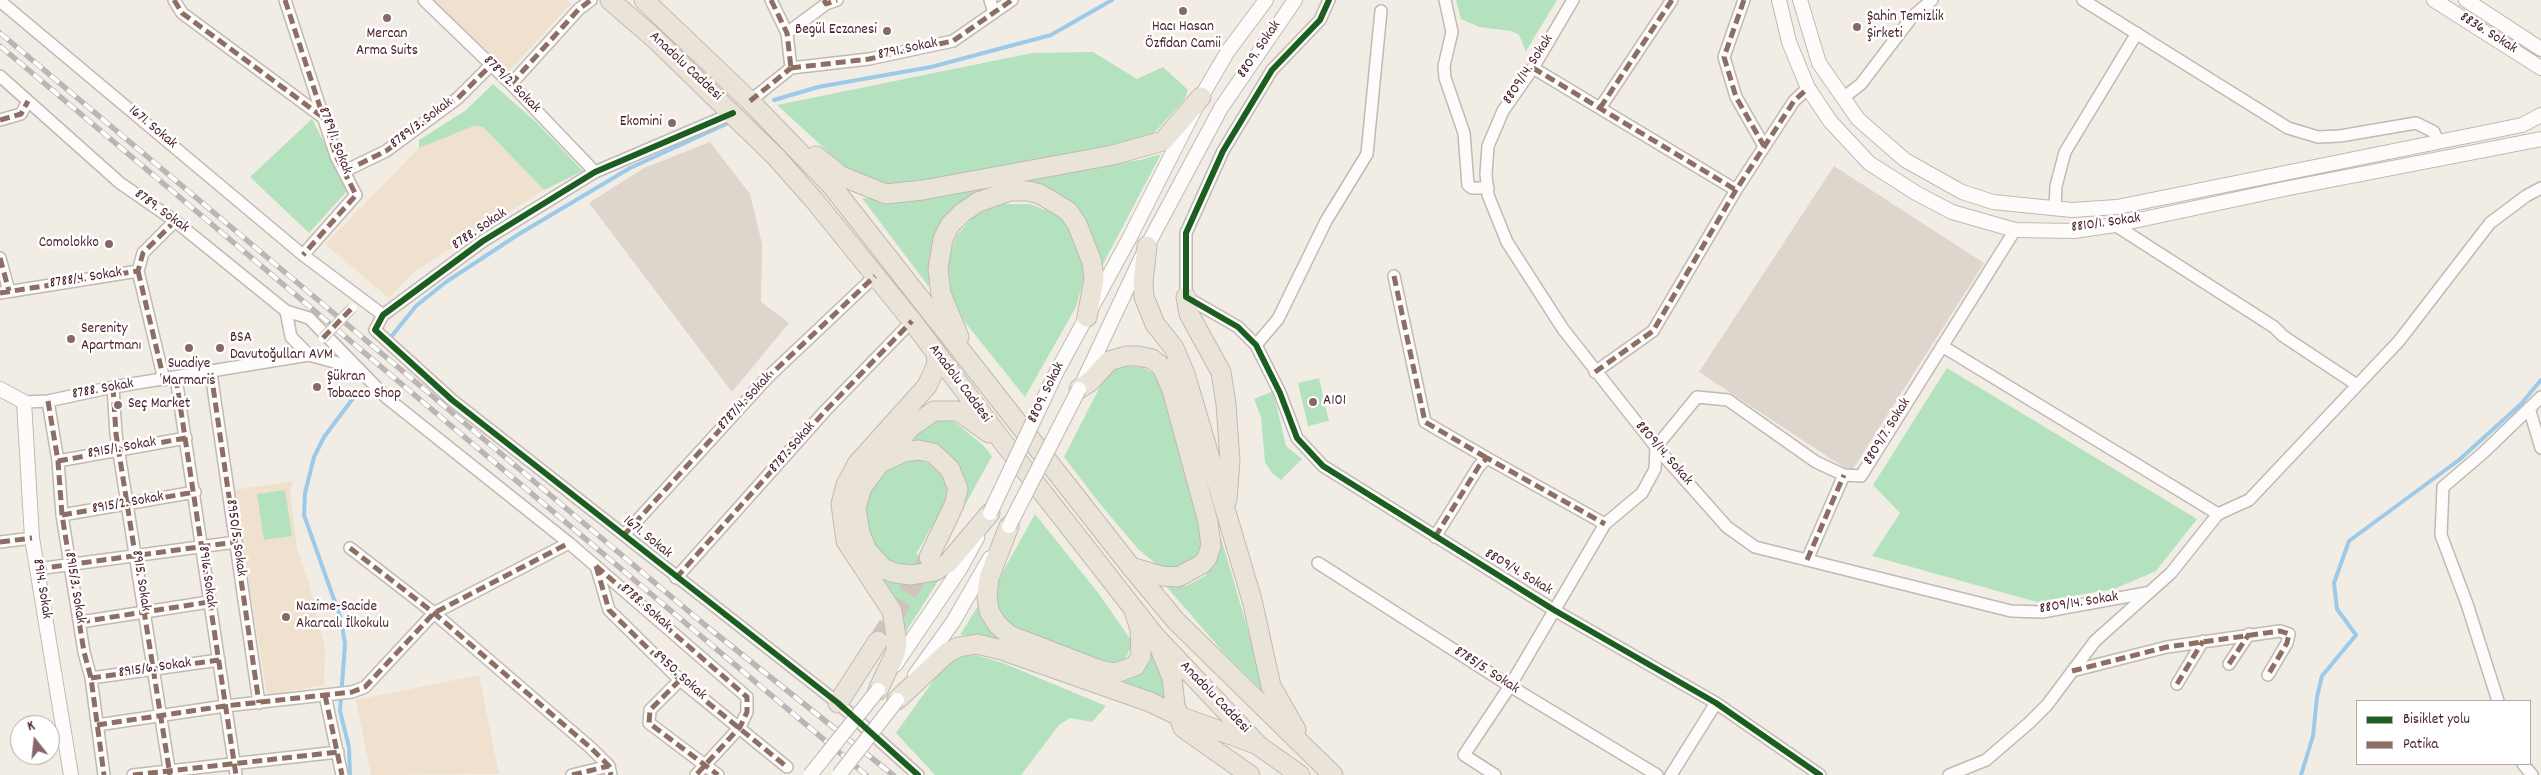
<!DOCTYPE html>
<html>
<head>
<meta charset="utf-8">
<style>
	body { margin:0 }
	#map { position:relative; width:2541px; height:775px; overflow:hidden; background:#f2ede4; font-family:Dekko,sans-serif }
	canvas { display:block }
	.legend { position:absolute; left:2356px; top:700px; width:175px; height:65px; box-sizing:border-box; background:#fff; border:1px solid #b7a5aa; margin:0; padding:6px 9px; list-style:none; font-size:15px; color:#4a1f2b }
	.legend li { display:flex; align-items:center; gap:10px; height:25px }
	.legend b { width:25px; border:1px solid #b7a5aa }
	.north { position:absolute; left:10px; top:715px; width:50px; height:50px; box-sizing:border-box; background:#fff; border:1px solid #b7a5aa; border-radius:50%; rotate:344deg; font-size:14px; font-weight:700; line-height:20px; text-align:center; color:#4a1f2b }
	.north::after { content:''; display:block; margin:auto; width:18px; height:22px; background:#85676c; clip-path:polygon(50% 0,100% 100%,50% 72%,0 100%) }
</style>
</head>
<body>
<div id="map">
<canvas width="2541" height="775"></canvas>
<ul class="legend">
<li><b style="height:6px;background:#1b5e20"></b>Bisiklet yolu</li>
<li><b style="height:6px;background:#8d6e63"></b>Patika</li>
</ul>
<div class="north">K</div>
</div>
<script>
const context = document.querySelector('canvas').getContext('2d');
context.lineJoin = 'round';
function fillPath(path, color) {
  context.fillStyle = color;
  context.fill(path, 'evenodd');
}
function shape(rows) {
  const path = new Path2D();
  for (const r of rows) {
    path.moveTo(r[0], r[1]);
    for (let i = 2; i < r.length; i += 2) path.lineTo(r[i], r[i + 1]);
  }
  return path;
}
function strokePath(path, color, width, dash) {
  context.strokeStyle = color;
  context.lineWidth = width;
  context.lineCap = dash ? 'butt' : 'round';
  context.setLineDash(dash || []);
  context.stroke(path);
}
function label(font, color, halo, rows, align = 'center') {
  context.font = font + ' Dekko,sans-serif';
  context.lineWidth = 5;
  context.setLineDash([]);
  context.textBaseline = 'middle';
  context.strokeStyle = halo;
  context.fillStyle = color;
  for (const [text, x, y, turn = 0] of rows) {
    context.save();
    context.translate(x, y);
    context.rotate((+turn || 0) * Math.PI / 180);
    context.textAlign = isNaN(turn) ? turn : align;
    if (halo) context.strokeText(text, 0, 0);
    context.fillText(text, 0, 0);
    context.restore();
  }
}
fillPath(shape([
	[433,0,566,0,571,4,509,71],
	[474,126,483,127,544,190,415,271,389,298,325,244,419,148],
	[293,481,290,491,297,548,309,584,325,649,324,685,267,695,234,490],
	[479,675,499,774,371,775,356,700]
]), '#f0e0ce');
fillPath(shape([
	[710,142,750,194,762,244,761,302,789,323,732,392,589,203,644,168],
	[1834,166,1984,263,1851,472,1699,372]
]), '#ded5cc');
fillPath(shape([
	[1456,0,1557,0,1526,51,1519,35,1511,31,1479,27,1461,19],
	[1093,52,1137,79,1163,67,1188,90,1184,100,1154,133,1131,142,893,186,875,184,848,170,777,105,1032,53],
	[493,84,538,124,583,171,544,190,483,127,474,126,419,148,419,140,465,111],
	[312,119,348,190,309,233,250,177],
	[1161,154,1102,266,1100,254,1086,221,1073,209,1023,185,937,234,929,259,929,287,862,198,884,199,1140,160],
	[999,204,1030,204,1058,215,1081,245,1085,275,1076,307,1025,397,964,321,951,297,946,275,949,254,957,235,974,216],
	[1120,366,1142,367,1156,375,1173,417,1202,537,1200,549,1194,559,1185,566,1171,569,1160,567,1139,550,1100,504,1064,457,1107,373],
	[1947,368,2197,519,2156,571,2114,589,2037,602,1872,556,1900,513,1873,485],
	[1319,378,1329,421,1308,426,1298,383],
	[1273,391,1286,446,1302,459,1281,480,1272,473,1265,462,1261,417,1254,399],
	[938,418,951,419,983,445,992,456,964,507,965,494,910,442,918,431],
	[918,459,934,466,943,477,947,486,947,500,916,554,924,558,919,566,893,564,881,556,872,543,863,515,866,497,875,481,889,468,903,460],
	[285,490,292,536,264,540,257,494],
	[1035,514,1099,594,1133,643,1124,662,1115,666,1010,626,999,612,994,597,996,584],
	[1221,538,1236,589,1266,694,1224,653,1165,585,1186,586,1205,576,1217,559],
	[874,570,905,583,924,583,940,578,902,638],
	[978,606,980,611,1010,646,978,636,960,635],
	[1151,651,1164,676,1167,703,1108,682,1140,673,1148,662],
	[976,655,1003,663,1106,706,1092,722,1070,718,1059,725,1021,775,935,775,896,733,938,674,956,657]
]), '#b4e2be');
strokePath(shape([
	[774,100,818,87,931,67,1051,35,1112,0],
	[391,337,416,306,446,282,519,234,630,168,726,124],
	[350,775,349,747,340,711,345,644,341,619,304,515,305,493,314,457,324,437,354,397],
	[2301,775,2313,736,2317,697,2322,676,2356,635,2337,609,2334,583,2349,541,2459,460,2521,404,2541,380]
]), '#9bcaea', 4);
strokePath(shape([
	[878,641,926,563]
]), '#d0c4bf', 19, [19, 9]);
const minor = shape([
	[174,0,182,13,324,118],
	[285,0,336,156,356,195,303,255],
	[424,0,511,84,595,172],
	[771,0,787,33,791,68],
	[990,0,994,13],
	[1329,0,1320,20,1272,70,1223,151,1186,233,1186,297,1238,327,1256,345,1280,393,1297,438,1323,466,1554,610,1716,703,1820,775],
	[1445,0,1452,32,1444,66,1445,78,1464,133,1468,185,1472,188,1488,188],
	[1573,0,1533,68,1503,111,1488,146,1486,174,1488,195,1507,242,1563,329,1656,447,1727,527,1755,547,2011,611,2042,612,2146,593],
	[1744,0,1724,57,1736,97,1764,146],
	[2083,0,2288,128,2318,137,2340,136,2416,123,2434,132,2438,142],
	[0,1,303,255,383,315],
	[787,33,826,4,837,0],
	[791,68,869,59,953,41,1012,0],
	[1533,68,1736,190],
	[0,76,120,183,175,221,286,311,291,337,309,355],
	[511,84,579,9,591,0],
	[1843,98,1861,84,1912,17,1932,0],
	[750,101,791,68],
	[1600,108,1672,0],
	[733,113,595,172,483,241,383,315,375,330,452,400,838,703,918,775],
	[0,120,21,114,28,101],
	[345,171,386,151,458,98,491,65],
	[2055,208,2056,186,2065,152,2137,33],
	[2115,225,2274,327,2283,336,2357,385],
	[0,258,9,291],
	[138,271,164,380],
	[1394,276,1425,422,1487,458],
	[0,293,138,271,143,253,175,221],
	[286,311,309,318,387,398,569,543,747,697,747,712,740,727,696,775],
	[1256,345,1278,319,1326,221,1367,154,1381,11],
	[1942,346,2218,514],
	[1595,372,1653,331,1736,190,1794,101,1808,88],
	[211,373,259,703],
	[176,378,236,775],
	[113,387,116,434,170,775],
	[48,401,58,461,62,515,84,652,91,678,104,775],
	[24,402,48,401,113,387,309,355,356,368],
	[2529,408,2541,448],
	[58,461,186,438],
	[62,515,195,492],
	[624,535,768,377,875,276],
	[1435,537,1479,466,1487,458,1605,524],
	[0,542,32,538],
	[350,548,434,613,591,748,609,766,611,775],
	[1807,560,1844,475],
	[1318,563,1510,686,1657,775],
	[596,566,609,610,680,680,787,767],
	[37,569,236,542],
	[676,578,826,410,912,321],
	[80,622,209,602],
	[2229,664,2249,634],
	[2072,671,2167,647,2280,631,2289,634,2287,643,2268,675],
	[91,678,219,660],
	[680,680,650,710,649,723,718,775],
	[2177,684,2203,641],
	[325,695,342,775],
	[2498,701,2467,604,2441,535,2443,487,2483,453,2541,397],
	[97,725,225,706,352,692,365,687,434,613,569,543],
	[2523,764,2532,775],
	[133,775,338,752],
	[572,775,609,766],
	[1495,775,1464,755,1510,686,1605,524,1642,493,1655,469,1656,447,1697,397,1728,400,1816,462,1844,475,1861,476,2015,230],
	[1671,775,1716,703],
	[1949,775,1986,760,2029,723,2047,705,2095,641,2171,573,2218,514,2249,500,2399,341,2490,223,2526,196,2541,188]
]);
const tertiary = shape([
	[1779,0,1789,42,1808,88,1830,121,1869,163,1916,193,1952,212,2015,230,2074,231,2115,225,2284,189,2541,139],
	[1800,0,1819,63,1858,119,1905,160,1962,192,1993,202,2072,210,2117,207,2522,125,2541,115],
	[2434,0,2541,68],
	[2466,0,2541,49],
	[1056,373,1130,237,1201,97,1228,51,1266,0],
	[1081,386,1147,246,1221,108,1295,0],
	[0,389,24,402,32,538,71,775],
	[895,665,960,569,977,538],
	[915,675,953,622,990,558]
]);
const trunk = shape([
	[610,0,655,39,776,157,814,200,912,321,1003,442,1155,636,1259,746,1300,775],
	[644,0,750,101,831,185,1131,567,1176,621,1333,775],
	[816,156,841,176,886,194,923,190,1113,155,1163,141,1201,97],
	[1147,246,1143,282,1144,297,1155,324,1174,348,1185,374,1252,600,1271,686,1296,730],
	[1186,297,1189,314,1221,372,1226,404,1230,461,1227,500],
	[959,337,941,294,938,269,943,239,950,225,962,213,978,202,1010,191,1028,191,1040,194,1068,211,1077,224,1092,262,1094,279,1087,317],
	[1079,389,1091,381,1109,361,1126,356,1139,356,1152,359,1162,367,1172,390,1208,522,1211,546,1207,558,1202,564,1178,577,1162,576,1131,567],
	[989,433,958,411,934,411,911,427,880,463,862,487,856,508,860,533,867,550,884,569,895,573,911,575,935,571,948,563,990,513],
	[884,461,904,452,918,450,933,453,950,469,958,489,954,505,929,557],
	[1009,526,989,578,987,596,989,611,997,624,1009,635,1100,670,1116,673,1135,666,1141,656,1140,629,1135,614],
	[1159,646,1172,678,1175,705,1183,728,1250,775],
	[878,690,895,654,897,642,892,611,846,541,841,504,846,485,857,464,927,386,937,364,936,353],
	[897,700,948,652,959,647,977,644,1002,650,1150,702,1179,716,1253,743],
	[838,703,878,641]
]);
strokePath(minor, '#c0b9b4', 14);
strokePath(tertiary, '#c0b9b4', 16);
strokePath(trunk, '#c0b9b4', 21);
strokePath(minor, '#fdfcfb', 11);
strokePath(tertiary, '#fdfcfb', 14);
strokePath(trunk, '#eae3d7', 19);
const rail = shape([
	[0,33,705,625,893,775],
	[0,46,866,775]
]);
strokePath(rail, '#bbb5b5', 5.5);
strokePath(rail, '#fff', 4, [11]);
const pedestrianBridge = shape([
	[323,338,352,308]
]);
const tertiaryBridge = shape([
	[990,513,1056,373],
	[1009,526,1079,389],
	[810,775,878,690],
	[839,775,897,700]
]);
strokePath(pedestrianBridge, '#c0b9b4', 11, []);
strokePath(tertiaryBridge, '#c0b9b4', 16, []);
strokePath(pedestrianBridge, '#fdfcfb', 9);
strokePath(tertiaryBridge, '#fdfcfb', 14);
strokePath(shape([
	[174,0,182,13,324,118],
	[285,0,336,156,356,195,303,255],
	[771,0,787,33,791,68],
	[824,0,826,4,837,0],
	[1744,0,1724,57,1736,97,1764,146],
	[791,68,869,59,953,41,1012,0],
	[1533,68,1736,190],
	[511,84,579,9,591,0],
	[750,101,791,68],
	[1600,108,1672,0],
	[0,120,21,114,28,101],
	[345,171,386,151,458,98,491,65],
	[0,258,9,291],
	[138,271,164,380],
	[1394,276,1425,422,1487,458],
	[0,293,138,271,143,253,175,221],
	[323,338,352,308],
	[1595,372,1653,331,1736,190,1794,101,1808,88],
	[211,373,259,703],
	[176,378,236,775],
	[113,387,116,434,170,775],
	[48,401,58,461,62,515,84,652,91,678,104,775],
	[58,461,186,438],
	[62,515,195,492],
	[624,535,768,377,875,276],
	[1435,537,1479,466,1487,458,1605,524],
	[0,542,32,538],
	[350,548,434,613,591,748,609,766,611,775],
	[1807,560,1844,475],
	[596,566,747,697,747,712,740,727,696,775],
	[596,566,609,610,680,680,787,767],
	[37,569,236,542],
	[676,578,826,410,912,321],
	[80,622,209,602],
	[2229,664,2249,634],
	[2072,671,2167,647,2280,631,2289,634,2287,643,2268,675],
	[91,678,219,660],
	[680,680,650,710,649,723,718,775],
	[2177,684,2203,641],
	[325,695,342,775],
	[97,725,225,706,352,692,365,687,434,613,569,543],
	[133,775,338,752],
	[572,775,609,766]
]), '#8d6e63', 5, [10, 5]);
strokePath(shape([
	[1329,0,1320,20,1272,70,1223,151,1186,233,1186,297,1238,327,1256,345,1280,393,1297,438,1323,466,1554,610,1716,703,1820,775],
	[733,113,595,172,483,241,383,315,375,330,452,400,838,703,918,775]
]), '#1b5e20', 6);
for (const [x, y, r, color] of [
	[1183,11,5,"#85676c"],
	[387,18,5,"#85676c"],
	[1857,27,5,"#85676c"],
	[887,31,5,"#85676c"],
	[672,123,5,"#85676c"],
	[109,244,5,"#85676c"],
	[71,339,5,"#85676c"],
	[189,348,5,"#85676c"],
	[220,348,5,"#85676c"],
	[317,387,5,"#85676c"],
	[1313,402,5,"#85676c"],
	[118,405,5,"#85676c"],
	[286,617,5,"#85676c"]
]) {
  const dot = new Path2D();
  dot.arc(x, y, r, 0, 2 * Math.PI);
  context.fillStyle = color;
  context.fill(dot);
  strokePath(dot, '#fff', 2);
}
label('15px', '#4a1f2b', '#fff', [
	["Şahin Temizlik",1867,18],
	["Şirketi",1867,35],
	["Hacı Hasan",1183,28,"center"],
	["Özfidan Camii",1183,45,"center"],
	["Begül Eczanesi",877,31,"right"],
	["Mercan",387,35,"center"],
	["Arma Suits",387,52,"center"],
	["Ekomini",662,123,"right"],
	["Comolokko",99,244,"right"],
	["Serenity",81,330],
	["Apartmanı",81,347],
	["BSA",230,339],
	["Davutoğulları AVM",230,356],
	["Suadiye",189,365,"center"],
	["Marmaris",189,382,"center"],
	["Şükran",327,378],
	["Tobacco Shop",327,395],
	["A101",1323,402],
	["Seç Market",128,405],
	["Nazime-Sacide",296,608],
	["Akarcalı İlkokulu",296,625]
], 'left');
label('15px', '#4a1f2b', '#fff', [
	["8836. Sokak",2488,34,32],
	["8791. Sokak",908,50,-12],
	["8809. Sokak",1260,50,-56],
	["Anadolu Caddesi",685,67,43],
	["8809/14. Sokak",1529,70,-57],
	["8789/2. Sokak",511,85,45],
	["8789/3. Sokak",422,124,-37],
	["1671. Sokak",152,128,40],
	["8789/1. Sokak",334,141,69],
	["8789. Sokak",161,212,36],
	["8810/1. Sokak",2106,224,-8],
	["8788. Sokak",480,230,-34],
	["8788/4. Sokak",86,279,-9],
	["Anadolu Caddesi",959,384,53],
	["8788. Sokak",103,390,-10],
	["8809. Sokak",1047,393,-64],
	["8787/4. Sokak",746,402,-47],
	["8809/7. Sokak",1888,432,-58],
	["8787. Sokak",793,448,-49],
	["8915/1. Sokak",122,449,-10],
	["8809/14. Sokak",1663,454,49],
	["8915/2. Sokak",128,504,-10],
	["8950/5. Sokak",235,538,82],
	["1671. Sokak",647,538,39],
	["8809/4. Sokak",1518,573,31],
	["8916. Sokak",206,577,82],
	["8915. Sokak",140,581,81],
	["8915/3. Sokak",74,588,81],
	["8914. Sokak",41,589,81],
	["8809/14. Sokak",2079,604,-9],
	["8788. Sokak",645,608,41],
	["8915/6. Sokak",155,669,-8],
	["8785/5. Sokak",1486,671,33],
	["8950. Sokak",679,676,42],
	["Anadolu Caddesi",1214,698,46]
]);
</script>
</body>
</html>
